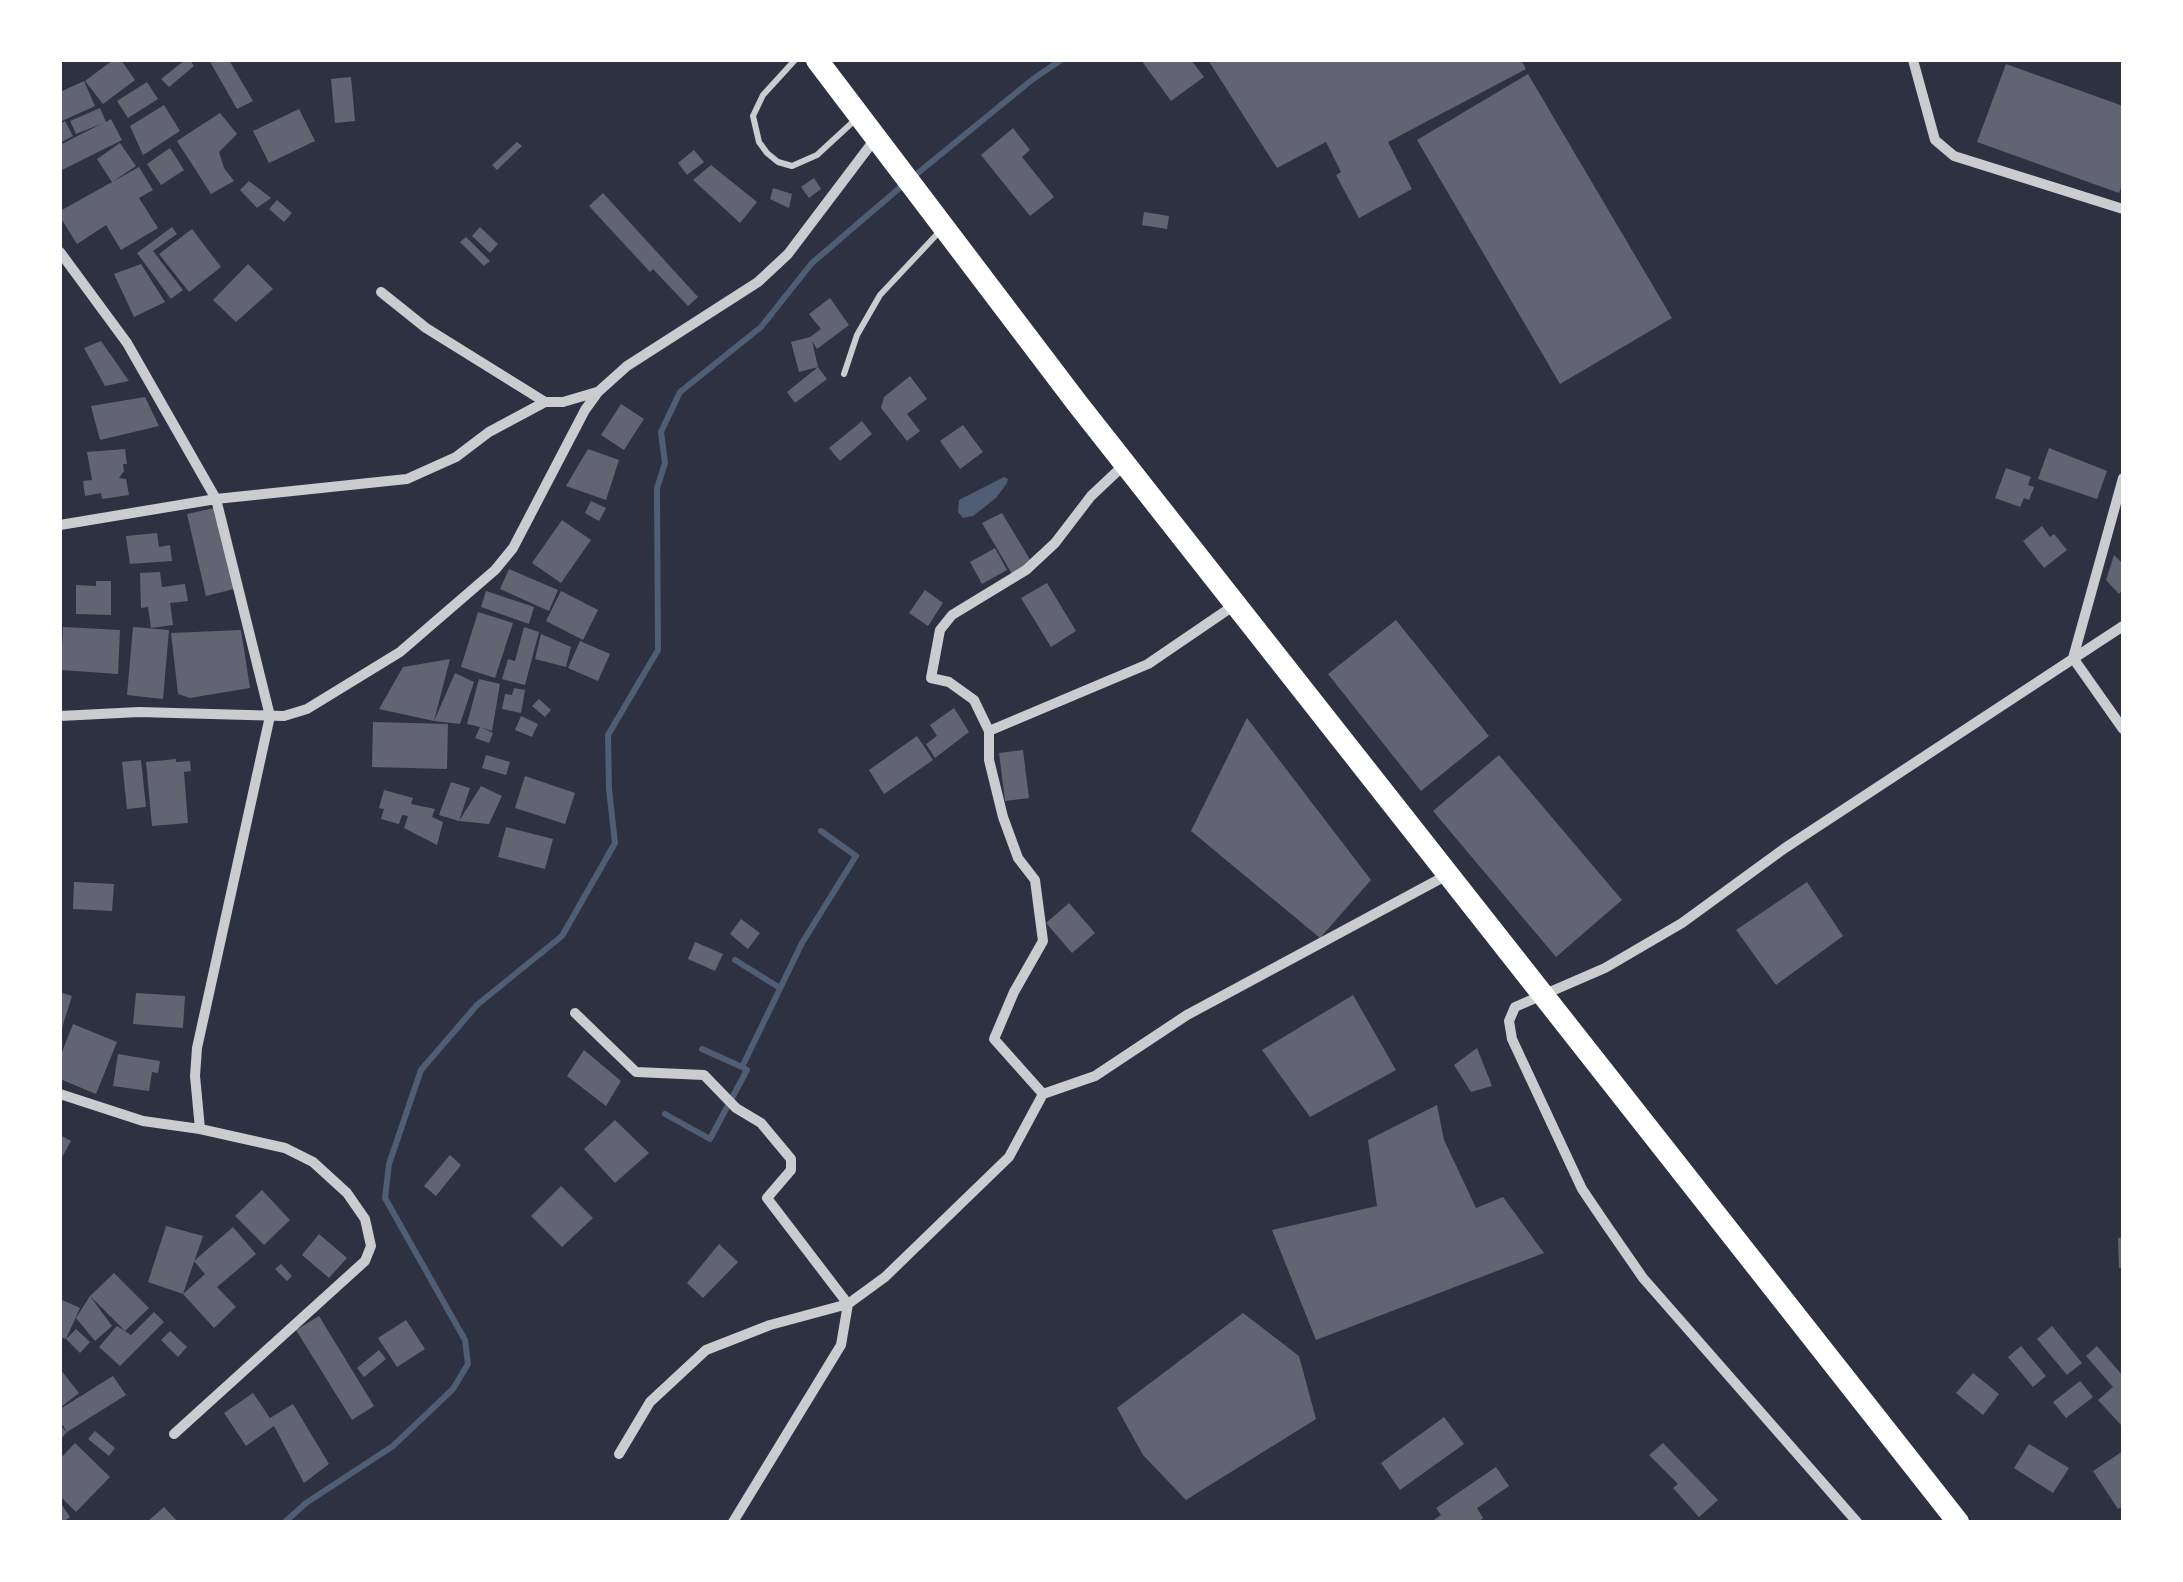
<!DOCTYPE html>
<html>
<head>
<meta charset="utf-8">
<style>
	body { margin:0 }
	#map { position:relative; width:2183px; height:1582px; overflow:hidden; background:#2d3142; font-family:"Times New Roman",serif }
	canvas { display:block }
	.frame { position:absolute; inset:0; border:62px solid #fff; pointer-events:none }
</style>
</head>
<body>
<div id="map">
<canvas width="2183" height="1582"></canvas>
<div class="frame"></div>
</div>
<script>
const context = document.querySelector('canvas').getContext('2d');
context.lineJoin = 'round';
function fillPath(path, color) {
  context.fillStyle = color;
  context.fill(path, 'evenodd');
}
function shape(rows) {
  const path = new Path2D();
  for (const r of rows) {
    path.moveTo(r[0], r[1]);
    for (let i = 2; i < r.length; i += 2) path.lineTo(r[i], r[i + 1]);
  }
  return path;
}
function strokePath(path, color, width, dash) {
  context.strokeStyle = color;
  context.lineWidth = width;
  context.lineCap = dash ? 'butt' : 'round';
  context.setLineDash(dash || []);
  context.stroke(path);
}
fillPath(shape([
	[1004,477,1008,479,1007,483,996,498,973,516,963,518,958,512,959,500]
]), '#4f5d75');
strokePath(shape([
	[913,177,1033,79,1061,60],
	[735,960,780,988],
	[702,1049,742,1067],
	[665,1114,710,1139,747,1070,742,1067,802,943,856,856,821,831],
	[285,1522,306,1503,393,1446,453,1389,468,1364,465,1340,385,1198,389,1164,421,1070,477,1005,562,936,615,843,609,789,608,735,658,650,657,488,665,463,661,432,680,392,761,327,812,263,903,185]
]), '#4f5d75', 6);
fillPath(shape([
	[113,60,121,60,135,80,103,104,85,81],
	[185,60,190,60,194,66,169,87,161,79],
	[209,60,229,60,253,101,237,109],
	[1141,60,1191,60,1204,77,1171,101],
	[1208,60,1521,60,1526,69,1388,142,1412,189,1359,218,1336,175,1341,172,1326,142,1277,168],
	[2006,64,2123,106,2123,182,2119,193,1977,142],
	[1528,74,1672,318,1560,384,1417,140],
	[351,77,355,121,335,123,331,79],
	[84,81,95,106,62,121,60,92],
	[147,82,158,99,128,118,117,101],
	[164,105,180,131,143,155,130,126],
	[100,108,106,122,111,119,122,140,60,171,60,145,101,124,76,134,70,121],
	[299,109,315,141,269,163,253,131],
	[220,113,237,134,219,152,224,168,234,181,211,194,177,141],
	[65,121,73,136,60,143,60,124],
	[1013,128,1030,150,1022,157,1054,197,1030,216,981,155],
	[517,142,522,146,497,170,492,165],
	[120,143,136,166,112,182,97,159],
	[170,148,184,170,161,185,147,164],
	[694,150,704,162,687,175,678,163],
	[711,165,757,202,740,223,693,180],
	[139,167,153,190,139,198,158,228,121,250,106,225,77,244,60,217,60,211],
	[814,178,821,189,809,198,801,187],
	[249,181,271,198,257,208,240,190],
	[773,188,792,194,789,208,770,199],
	[603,193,698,297,688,306,653,269,650,272,589,206],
	[277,200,292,213,284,222,269,209],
	[1144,212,1169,216,1167,229,1142,225],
	[172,227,177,234,153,251,183,290,171,299,137,253],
	[480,227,498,244,490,253,472,236],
	[192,229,221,267,189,292,159,254],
	[466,237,490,261,484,266,460,242],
	[141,264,165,302,134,317,114,274],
	[248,264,273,289,236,322,213,300],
	[830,298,849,325,817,349,812,341,818,367,827,379,795,403,787,392,818,367,799,372,791,342,810,337,821,329,809,314],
	[101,341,129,381,105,386,84,348],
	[910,376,927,399,907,414,920,431,907,441,881,408,884,397],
	[145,397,159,426,100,440,91,406],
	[621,404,644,419,624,450,601,435],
	[862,421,872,434,840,461,829,448],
	[963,425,983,452,960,469,940,441],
	[2049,448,2107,471,2097,499,2038,479],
	[125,449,127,464,123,464,124,471,119,478,126,479,129,495,102,499,101,493,85,496,83,481,92,480,87,452],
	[588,449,619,460,606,500,566,486],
	[2006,468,2031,477,2028,485,2034,487,2029,500,2024,498,2020,507,1995,498],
	[591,501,606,508,599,521,585,513],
	[214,508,234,589,206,596,187,514],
	[1002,513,1032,563,1012,574,982,523],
	[562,520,591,540,561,583,532,563],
	[2042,526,2050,537,2054,534,2067,550,2044,568,2023,541],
	[157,533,159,547,170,545,172,561,130,564,126,536],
	[995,548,1007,570,982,584,970,562],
	[2114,555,2123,564,2123,589,2119,594,2106,580],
	[509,569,558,590,549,611,500,589],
	[160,572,162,587,185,584,188,601,170,603,173,625,151,628,148,607,141,608,140,573],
	[96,581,111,581,111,615,76,614,76,585,96,586],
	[1047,583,1076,631,1051,647,1021,598],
	[925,590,943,603,928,626,909,613],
	[486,591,534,607,529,624,481,607],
	[561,591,598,610,583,640,546,621],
	[478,612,513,623,495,678,461,667],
	[1396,620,1489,736,1421,791,1328,674],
	[63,627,120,630,118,674,61,670],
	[133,627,169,630,163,699,127,695],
	[524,627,539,632,525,685,502,679,508,659,515,661],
	[241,630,250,688,190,698,178,694,171,633],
	[541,634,571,647,566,667,535,659],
	[580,641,610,654,598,681,568,668],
	[450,659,434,721,455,673,474,682,460,724,434,721,379,709,403,667],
	[479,679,500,684,492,731,481,727,493,733,489,743,475,738,480,727,467,724],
	[514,688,525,690,521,713,502,709,505,694,512,695],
	[539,699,551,710,545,717,532,706],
	[954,708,969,732,935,758,926,744,937,736,930,725],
	[521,716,538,724,532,737,515,730],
	[1247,718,1371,880,1320,938,1191,831],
	[373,722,448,724,447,769,372,767],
	[917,736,933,760,884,794,869,770],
	[1023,750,1029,798,1005,801,999,753],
	[486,755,510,762,506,775,482,768],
	[1499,755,1622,900,1556,957,1433,811],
	[176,759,176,762,190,761,191,771,184,772,188,823,152,826,146,762],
	[141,760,146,807,127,809,122,762],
	[525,776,575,793,565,824,515,808],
	[451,782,470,788,459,821,481,786,502,796,489,824,459,821,439,815],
	[384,790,413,798,411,804,435,809,432,817,443,822,437,845,404,828,408,816,402,815,399,824,381,819,384,809,379,808],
	[506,827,553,839,545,869,498,857],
	[74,882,114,884,112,911,73,909],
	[1807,882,1843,936,1776,985,1736,930],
	[1069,903,1095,933,1072,953,1046,923],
	[741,919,760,933,748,949,730,934],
	[695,942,723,954,715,971,688,959],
	[60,992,72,996,61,1031,60,1031],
	[136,993,185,996,183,1028,133,1024],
	[1353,995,1396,1070,1310,1117,1262,1050],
	[73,1024,117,1042,96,1094,60,1079,60,1057],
	[1477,1048,1492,1086,1471,1092,1454,1065],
	[584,1050,621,1081,606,1106,567,1076],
	[118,1054,160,1061,158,1073,152,1072,149,1091,113,1086],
	[1437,1105,1444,1140,1476,1208,1503,1197,1544,1253,1316,1340,1272,1230,1377,1206,1368,1140],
	[615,1120,649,1153,615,1183,584,1149],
	[60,1135,71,1141,60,1161],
	[450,1155,461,1165,436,1196,424,1186],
	[561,1186,593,1218,562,1247,531,1216],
	[262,1190,290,1220,264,1245,235,1216],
	[166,1226,203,1236,183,1294,148,1282],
	[233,1227,256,1254,217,1287,236,1307,214,1328,183,1294,205,1274,194,1261],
	[319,1234,347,1258,329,1278,302,1255],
	[2118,1238,2123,1238,2123,1268,2119,1268],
	[719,1244,738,1262,703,1298,687,1283],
	[281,1264,292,1276,287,1281,275,1269],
	[114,1273,149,1308,125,1331,90,1296],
	[90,1296,112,1326,95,1341,76,1318],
	[60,1299,80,1308,66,1339,60,1337],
	[154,1312,164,1322,120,1366,99,1347,117,1326,131,1335],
	[1243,1313,1299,1356,1316,1419,1186,1500,1143,1455,1117,1408],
	[319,1316,374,1406,352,1420,296,1330],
	[406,1320,425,1349,397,1367,378,1338],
	[2052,1326,2082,1363,2067,1375,2037,1339],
	[76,1329,90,1342,80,1353,66,1339],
	[170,1331,187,1347,178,1357,161,1340],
	[2021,1346,2046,1376,2033,1387,2008,1357],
	[2097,1346,2123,1376,2121,1425,2098,1400,2113,1387,2086,1356],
	[379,1350,386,1359,364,1377,357,1368],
	[60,1369,79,1393,60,1408],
	[1973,1373,1999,1394,1983,1415,1956,1393],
	[113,1376,126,1395,67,1432,60,1440,60,1426,67,1432,60,1421,60,1409],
	[2080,1381,2093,1397,2066,1418,2053,1402],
	[253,1393,270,1418,293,1404,329,1464,304,1483,274,1426,246,1446,224,1413],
	[1444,1417,1464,1444,1400,1490,1381,1463],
	[95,1431,115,1448,109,1456,88,1439],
	[75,1443,110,1477,76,1512,60,1496,60,1459],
	[1663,1443,1718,1500,1699,1517,1673,1488,1678,1484,1649,1455],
	[2029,1444,2069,1468,2053,1493,2014,1468],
	[2123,1451,2123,1506,2118,1509,2093,1471],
	[1496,1467,1509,1486,1477,1508,1483,1518,1478,1522,1431,1522,1441,1515,1436,1508],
	[60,1502,70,1517,63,1522,60,1522],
	[164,1507,178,1522,147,1522]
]), '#626471');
strokePath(shape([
	[795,60,763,95,753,116,759,142,767,153,778,162,792,166,817,155,855,120],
	[844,374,857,335,880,295,941,230]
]), '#caccd0', 6);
strokePath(shape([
	[1913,60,1935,140,1954,156,2123,209],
	[60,252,127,343,216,499,270,716,197,1048,195,1076,200,1129],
	[381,292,426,328,545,402],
	[2123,478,2073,658,2123,729],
	[60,525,216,499,407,479,456,457,489,432,545,402,563,402,597,392],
	[60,716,139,712,284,716,307,709,400,652,495,570,513,548,585,410,598,392,627,366,758,282,788,254,875,139],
	[989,731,974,700,949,682,931,678,940,630,952,615,1026,570,1055,543,1091,496,1125,464],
	[575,1013,636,1072,704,1075,736,1108,761,1123,791,1159,791,1170,767,1198,848,1304,770,1325,706,1350,650,1402,619,1454],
	[60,1094,143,1121,200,1129,285,1148,313,1162,347,1193,365,1219,371,1246,365,1261,174,1434],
	[1043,1094,994,1039,1014,992,1043,941,1035,880,1018,858,1003,817,989,760,989,731,1148,664,1236,604],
	[733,1522,841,1345,848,1304,885,1277,1009,1157,1043,1094,1095,1076,1187,1015,1449,874],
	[1857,1522,1643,1278,1605,1223,1582,1189,1512,1039,1509,1021,1515,1007,1605,968,1682,923,1785,848,2123,626]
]), '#caccd0', 10);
strokePath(shape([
	[817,60,1077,403,1958,1522]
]), '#fff', 22);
</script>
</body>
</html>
